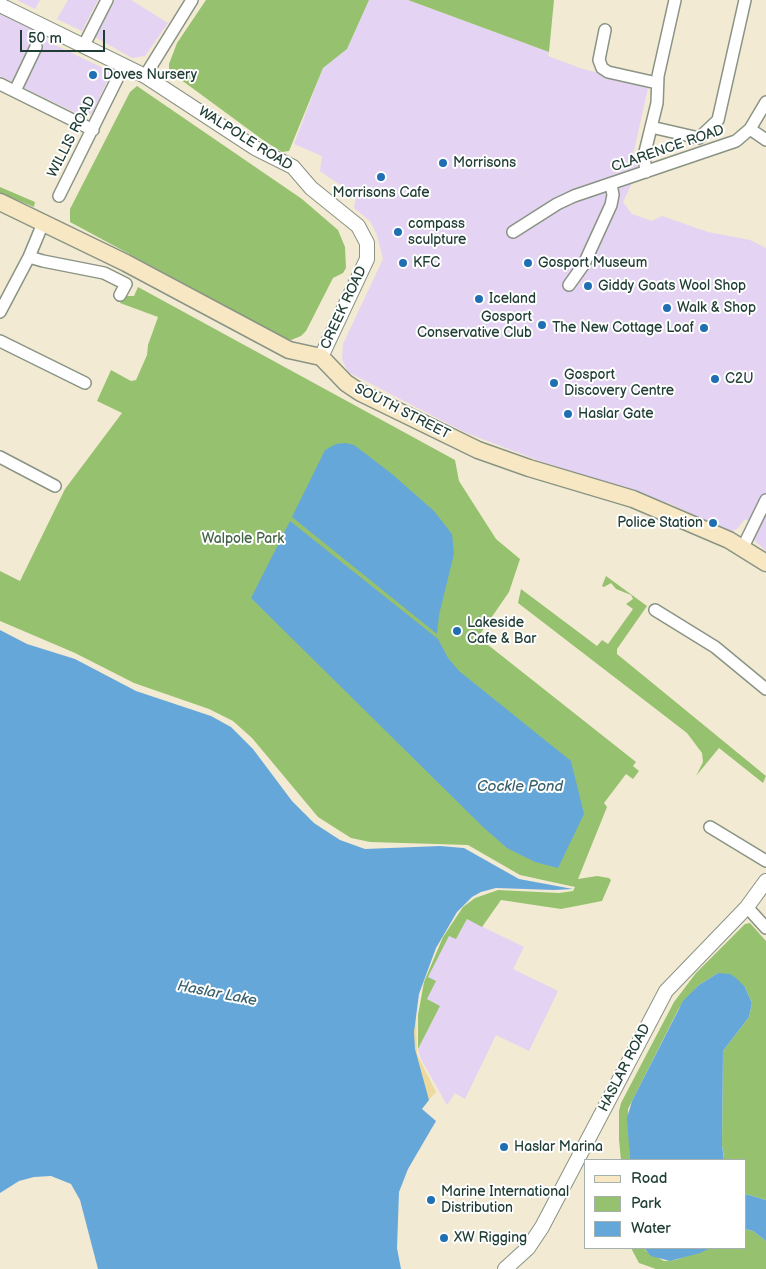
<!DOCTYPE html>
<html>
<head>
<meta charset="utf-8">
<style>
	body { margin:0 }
	#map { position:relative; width:766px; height:1269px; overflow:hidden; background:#f3ead4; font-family:"Balsamiq Sans",sans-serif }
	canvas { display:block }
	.legend { position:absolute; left:584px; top:1159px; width:162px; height:90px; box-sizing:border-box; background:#fff; border:1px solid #a5b1ae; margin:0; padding:6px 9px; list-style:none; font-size:15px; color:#1f3d34 }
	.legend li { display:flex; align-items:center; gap:10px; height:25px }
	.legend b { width:25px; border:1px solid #a5b1ae }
	.scale { position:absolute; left:20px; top:30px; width:85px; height:22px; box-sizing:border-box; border:2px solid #1f3d34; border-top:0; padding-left:6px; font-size:15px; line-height:18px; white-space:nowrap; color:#1f3d34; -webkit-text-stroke:4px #fff; paint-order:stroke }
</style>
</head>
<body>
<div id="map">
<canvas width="766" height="1269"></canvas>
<ul class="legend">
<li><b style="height:6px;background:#f7e8c3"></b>Road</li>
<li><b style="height:14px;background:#96c26f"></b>Park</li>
<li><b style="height:14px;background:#66a7da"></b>Water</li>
</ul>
<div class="scale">50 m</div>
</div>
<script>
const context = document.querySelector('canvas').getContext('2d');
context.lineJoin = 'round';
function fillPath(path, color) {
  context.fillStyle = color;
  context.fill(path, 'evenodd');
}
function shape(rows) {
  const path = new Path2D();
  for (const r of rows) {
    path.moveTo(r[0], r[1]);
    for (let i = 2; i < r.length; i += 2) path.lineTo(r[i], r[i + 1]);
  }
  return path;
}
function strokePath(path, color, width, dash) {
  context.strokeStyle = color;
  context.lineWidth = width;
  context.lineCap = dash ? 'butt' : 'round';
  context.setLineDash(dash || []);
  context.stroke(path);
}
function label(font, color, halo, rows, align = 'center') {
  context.font = font + ' "Balsamiq Sans",sans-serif';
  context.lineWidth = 4;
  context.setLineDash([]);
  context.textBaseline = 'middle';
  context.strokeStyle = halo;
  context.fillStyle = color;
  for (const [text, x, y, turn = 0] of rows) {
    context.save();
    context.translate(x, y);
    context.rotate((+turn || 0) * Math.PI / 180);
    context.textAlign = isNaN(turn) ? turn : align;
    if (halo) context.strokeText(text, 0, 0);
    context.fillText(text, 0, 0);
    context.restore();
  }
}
fillPath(shape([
	[17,0,40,0,35,9],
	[68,0,98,0,82,31,57,19],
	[115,0,131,0,168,23,145,56,132,58,95,37],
	[369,0,408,0,549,52,548,56,583,69,639,83,639,86,648,88,633,155,638,156,641,179,632,183,623,202,632,214,652,221,662,216,708,232,750,240,766,248,766,551,754,540,758,526,745,519,737,529,729,532,671,504,540,461,464,432,348,372,342,359,343,344,383,259,377,235,370,221,354,208,356,196,320,171,322,156,294,144,323,68,347,49],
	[0,11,48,36,47,41,109,71,109,77,93,112,88,116,78,114,0,76],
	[467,919,524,947,513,969,558,991,529,1051,496,1035,465,1099,455,1093,447,1105,421,1059,418,1049,440,1006,427,999,428,977,449,935,456,939]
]), '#e4d3f2');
fillPath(shape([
	[206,0,369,0,347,49,323,68,289,151,282,152,263,140,169,71,169,64,177,43],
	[408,0,554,0,549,52],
	[137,86,302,199,338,230,345,247,346,268,343,273,333,278,306,331,301,336,291,340,285,338,70,222,70,209,130,92],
	[0,187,35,202,34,207,0,193],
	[138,287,455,460,459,481,496,539,520,559,509,592,478,637,636,762,633,766,639,771,633,779,626,774,604,803,607,807,578,879,597,876,609,878,611,880,602,901,561,909,501,900,482,927,467,919,456,939,449,936,428,977,436,981,427,999,440,1006,418,1049,418,1015,424,982,443,937,463,907,475,898,498,890,559,893,573,891,575,887,520,875,468,845,370,842,351,838,318,817,252,738,233,721,209,709,134,683,75,653,0,621,0,571,20,581,65,489,122,413,97,401,111,370,131,381,136,380,147,355,148,345,158,317,120,303,125,296,134,296],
	[606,576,647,606,617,649,617,654,766,776,763,783,719,748,696,776,703,762,702,753,687,733,518,603,521,589,597,646,602,640,608,644,633,609,626,604,633,599,631,595,616,589,611,583,604,587,602,586],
	[750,923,766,941,766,1200,745,1194,745,1160,724,1160,724,1158,722,1145,723,1051,749,1017,752,1003,745,987,718,973,699,985,679,1008,628,1109,630,1160,621,1160,619,1140,619,1111,621,1103,674,1002,696,973,745,924],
	[745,1229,753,1231,766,1241,766,1269,656,1269,639,1263,631,1248,644,1248,646,1251,664,1261,675,1260,711,1248,745,1248]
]), '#96c26f');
fillPath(shape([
	[416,1009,417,1054,436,1092,429,1100,412,1048,411,1035]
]), '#eeda9e');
fillPath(shape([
	[346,443,354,445,392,474,434,511,452,534,454,554,439,615,437,634,292,517,325,450,336,444],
	[290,521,438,639,448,658,459,671,571,761,584,814,558,868,535,862,507,848,483,827,251,598],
	[0,630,27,644,75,659,136,691,211,716,231,727,253,749,292,801,314,823,340,840,365,849,440,846,464,848,519,879,573,889,554,890,496,888,481,892,472,897,457,912,436,948,419,994,414,1032,415,1049,429,1100,422,1109,436,1121,408,1169,399,1192,397,1248,401,1269,98,1269,80,1200,71,1184,51,1176,34,1177,19,1181,0,1193],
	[718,973,730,974,736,978,745,987,752,1003,749,1017,723,1051,722,1145,724,1160,630,1160,627,1118,632,1101,683,1001,699,985],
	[745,1194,766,1200,766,1241,753,1231,745,1229],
	[644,1248,711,1248,700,1253,670,1261,651,1256]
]), '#66a7da');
const minor = shape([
	[605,30,599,60,602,68,608,72,657,83],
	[84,45,107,0],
	[145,76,192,0],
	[0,84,93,130],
	[15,91,36,47],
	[651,127,699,138,718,120,745,0],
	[750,129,766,140],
	[646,172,644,156,657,103,658,76,675,0],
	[59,196,124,65],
	[513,232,557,204,574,196,736,141,750,129,766,102],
	[29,257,43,261,104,273,126,284,120,295],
	[569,285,584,264,611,205,613,195,611,184],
	[0,312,29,257,44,221],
	[0,341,85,383],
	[0,457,55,486],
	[743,547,766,500],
	[655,610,715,647,766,689],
	[710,827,766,861],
	[747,907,766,928]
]);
const tertiary = shape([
	[0,5,145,76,255,148,293,167,311,188,358,226,367,243,367,259,321,357],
	[505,1269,528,1248,542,1227,666,991,747,907,766,881]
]);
const secondary = shape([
	[0,202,126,263,289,350,321,357,346,383,361,393,478,450,529,468,633,499,729,540,766,563]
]);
strokePath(minor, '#899484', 14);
strokePath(tertiary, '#899484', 16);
strokePath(secondary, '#899484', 19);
strokePath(minor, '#fff', 11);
strokePath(tertiary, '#fff', 14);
strokePath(secondary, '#f7e8c3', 16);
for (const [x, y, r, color] of [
	[93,75,5,"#1f6fb2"],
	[443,163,5,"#1f6fb2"],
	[381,177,5,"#1f6fb2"],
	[398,232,5,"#1f6fb2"],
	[403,263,5,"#1f6fb2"],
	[528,263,5,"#1f6fb2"],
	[588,286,5,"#1f6fb2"],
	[479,299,5,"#1f6fb2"],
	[667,308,5,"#1f6fb2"],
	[542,325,5,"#1f6fb2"],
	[704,328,5,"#1f6fb2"],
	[715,379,5,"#1f6fb2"],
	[554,383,5,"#1f6fb2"],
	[568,414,5,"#1f6fb2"],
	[713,523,5,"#1f6fb2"],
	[457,631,5,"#1f6fb2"],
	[504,1147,5,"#1f6fb2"],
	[431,1200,5,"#1f6fb2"],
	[444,1238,5,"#1f6fb2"]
]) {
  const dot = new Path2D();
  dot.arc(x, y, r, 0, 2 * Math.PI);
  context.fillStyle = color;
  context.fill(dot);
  strokePath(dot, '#fff', 2);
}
label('14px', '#1f3d34', '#fff', [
	["Doves Nursery",103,75],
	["Morrisons",453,163],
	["Morrisons Cafe",381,193,"center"],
	["compass",408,224],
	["sculpture",408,240],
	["KFC",413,263],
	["Gosport Museum",538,263],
	["Giddy Goats Wool Shop",598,286],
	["Iceland",489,299],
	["Walk & Shop",677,308],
	["Gosport",532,317,"right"],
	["Conservative Club",532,333,"right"],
	["The New Cottage Loaf",694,328,"right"],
	["Gosport",564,375],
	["Discovery Centre",564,391],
	["C2U",725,379],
	["Haslar Gate",578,414],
	["Police Station",703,523,"right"],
	["Lakeside",467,623],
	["Cafe & Bar",467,639],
	["Haslar Marina",514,1147],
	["Marine International",441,1192],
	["Distribution",441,1208],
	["XW Rigging",454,1238]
], 'left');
label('14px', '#1f3d34', '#fff', [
	["WILLIS ROAD",72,137,-63],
	["WALPOLE ROAD",245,139,32],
	["CLARENCE ROAD",668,149,-19],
	["CREEK ROAD",344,308,-65],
	["SOUTH STREET",402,412,27],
	["HASLAR ROAD",625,1068,-63]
]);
label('14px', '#436546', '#fff', [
	["Walpole Park",243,539]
]);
label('italic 15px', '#38626e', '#fff', [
	["Cockle Pond",520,787],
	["Haslar Lake",217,994,11]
]);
</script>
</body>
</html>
